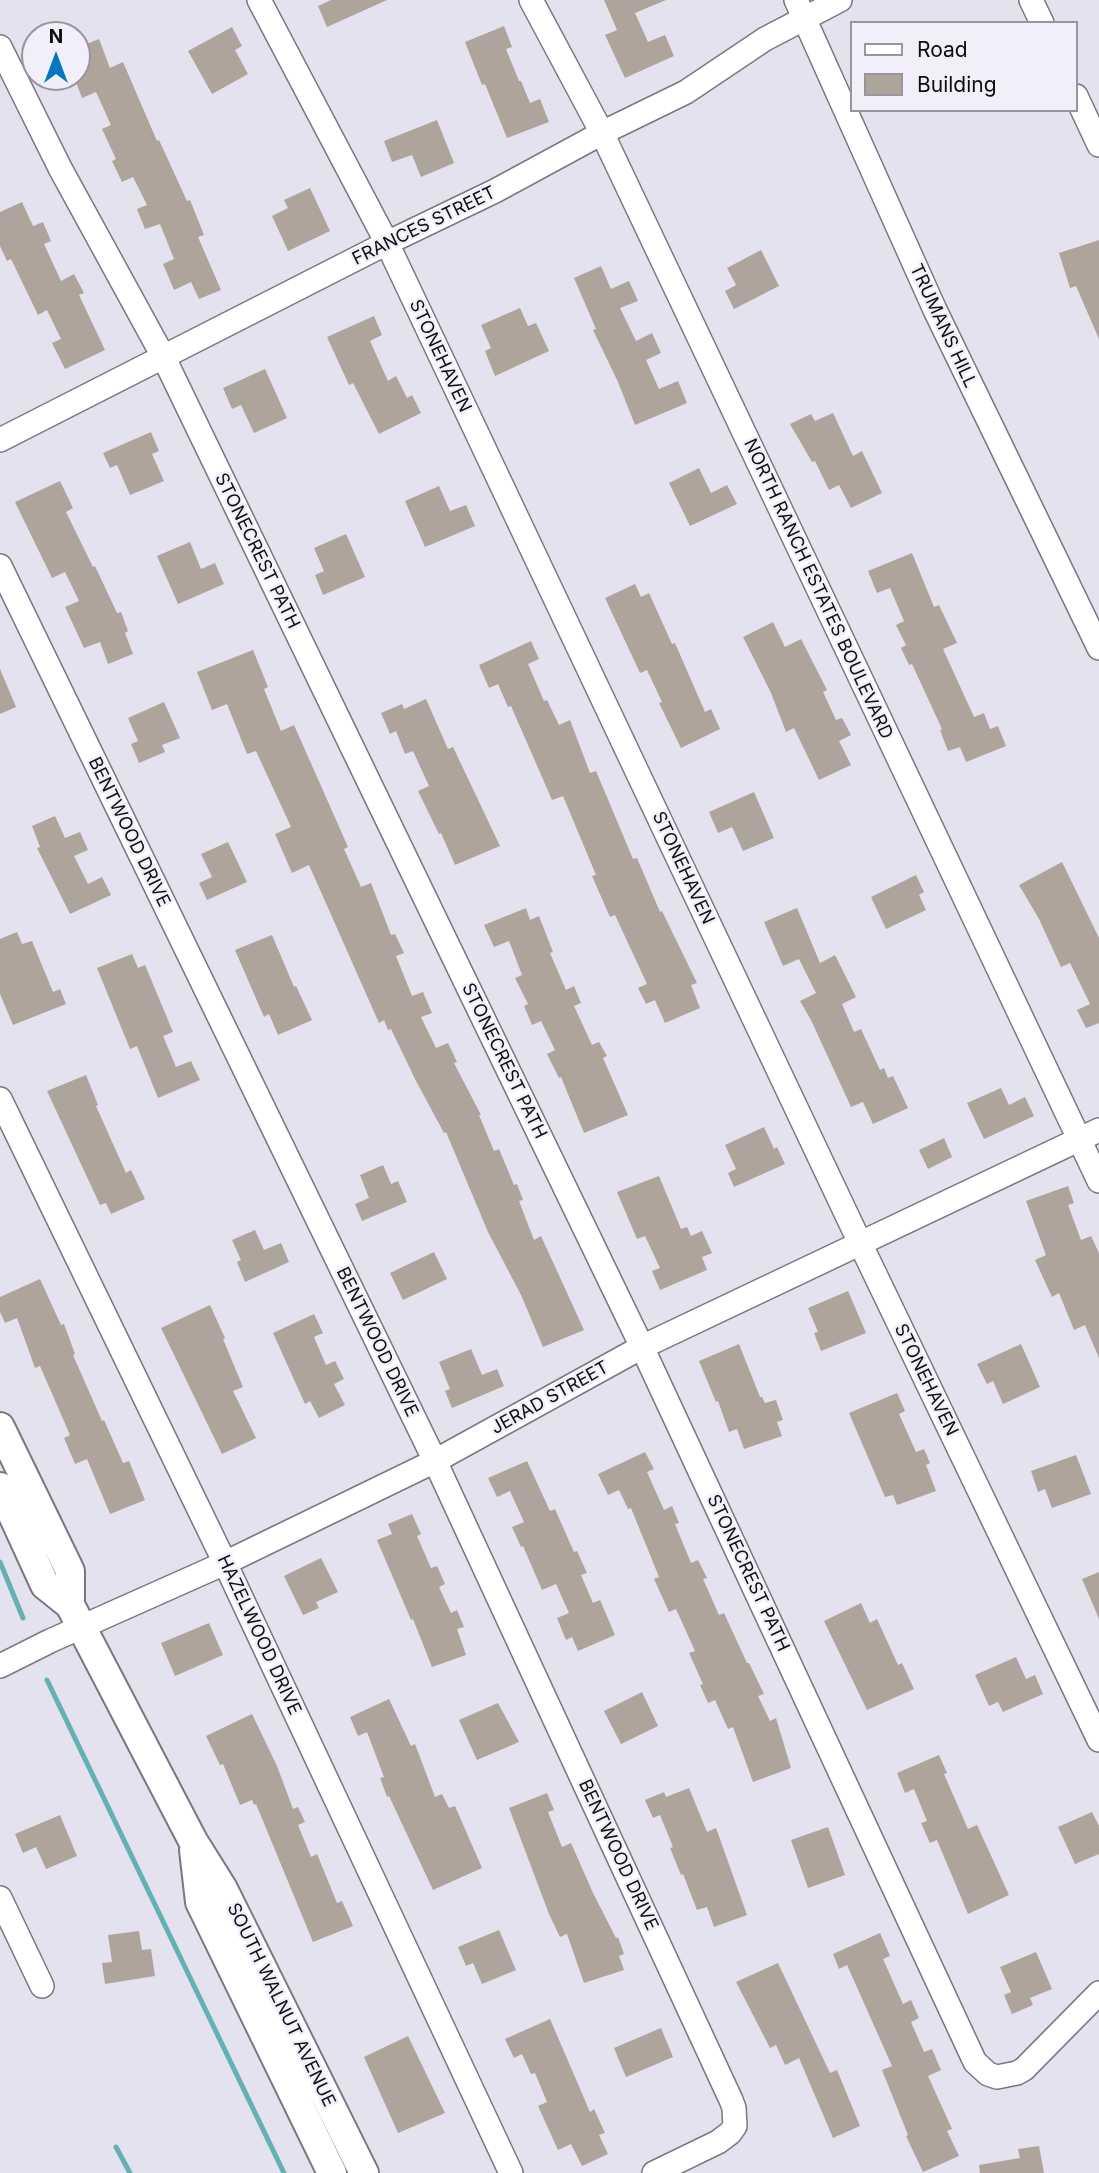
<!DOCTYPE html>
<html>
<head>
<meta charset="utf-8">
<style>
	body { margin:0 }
	#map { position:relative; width:1099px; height:2173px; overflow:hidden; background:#e4e2ee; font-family:Inter,sans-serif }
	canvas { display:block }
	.legend { position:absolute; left:850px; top:21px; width:228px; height:91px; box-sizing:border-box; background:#f2effb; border:2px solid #97959d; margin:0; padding:9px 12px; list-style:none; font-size:21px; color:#0e0d11 }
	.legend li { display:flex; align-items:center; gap:14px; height:35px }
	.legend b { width:35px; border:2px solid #97959d }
	.north { position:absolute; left:21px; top:21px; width:70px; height:70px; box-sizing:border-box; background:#f2effb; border:2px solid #97959d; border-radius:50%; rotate:0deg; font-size:19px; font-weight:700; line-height:28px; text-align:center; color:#0e0d11 }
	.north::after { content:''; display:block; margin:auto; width:24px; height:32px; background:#0577c1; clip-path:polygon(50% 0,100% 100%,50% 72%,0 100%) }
</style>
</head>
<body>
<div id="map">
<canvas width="1099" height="2173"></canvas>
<ul class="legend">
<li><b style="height:9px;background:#fff"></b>Road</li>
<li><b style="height:19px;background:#aea49c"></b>Building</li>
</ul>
<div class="north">N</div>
</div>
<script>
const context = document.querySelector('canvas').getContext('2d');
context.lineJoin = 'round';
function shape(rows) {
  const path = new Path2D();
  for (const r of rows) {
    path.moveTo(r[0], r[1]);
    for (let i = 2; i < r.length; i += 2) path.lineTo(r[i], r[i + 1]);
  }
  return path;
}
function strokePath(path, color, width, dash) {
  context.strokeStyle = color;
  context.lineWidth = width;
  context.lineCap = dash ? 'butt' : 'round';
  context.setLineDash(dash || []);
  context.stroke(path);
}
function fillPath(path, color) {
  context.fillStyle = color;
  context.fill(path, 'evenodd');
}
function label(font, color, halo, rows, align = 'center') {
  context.font = font + ' Inter,sans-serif';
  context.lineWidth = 5;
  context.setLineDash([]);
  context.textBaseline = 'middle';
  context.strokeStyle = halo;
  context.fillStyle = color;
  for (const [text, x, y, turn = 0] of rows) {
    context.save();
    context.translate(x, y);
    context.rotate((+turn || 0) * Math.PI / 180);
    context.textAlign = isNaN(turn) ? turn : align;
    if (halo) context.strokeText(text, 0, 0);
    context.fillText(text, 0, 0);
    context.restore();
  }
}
strokePath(shape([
	[0,1562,23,1618],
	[47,1680,284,2173],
	[116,2147,130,2173]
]), '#64b1b3', 5);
fillPath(shape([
	[331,0,387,0,327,27,318,6],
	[604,0,666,0,635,13,648,42,665,35,674,56,625,78,605,35,617,30],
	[504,26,512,47,506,49,519,81,521,81,530,103,540,99,549,122,507,138,485,84,482,85,465,42],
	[232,27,242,46,235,50,248,74,212,94,188,51],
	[99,39,110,68,123,62,157,141,159,140,187,201,190,200,204,235,198,237,221,290,199,299,191,282,174,290,163,264,174,259,160,224,145,229,137,209,147,205,133,177,122,182,112,161,116,159,102,129,111,125,96,92,82,98,77,85,77,48],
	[437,120,454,163,421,177,412,155,392,162,384,141],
	[310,188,330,231,288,251,272,216,288,208,284,200],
	[22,202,33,226,43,222,51,241,44,244,61,281,74,274,84,293,79,295,105,350,65,369,52,343,61,339,47,310,38,315,11,259,7,261,0,246,0,212],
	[1099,240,1099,339,1076,286,1070,288,1059,253],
	[761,250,779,286,734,309,725,291,736,285,727,268],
	[601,266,611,289,629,281,638,301,620,308,636,341,652,333,661,353,646,360,659,389,678,381,687,403,635,425,618,382,593,330,596,329,574,278],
	[520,308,528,326,536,323,549,351,495,376,485,351,491,348,481,325],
	[374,316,382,335,370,341,388,381,396,376,407,398,412,395,421,413,379,434,353,383,349,385,327,337],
	[265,369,287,418,254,433,241,405,232,409,223,388],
	[833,413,853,456,862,451,882,493,851,508,839,485,829,490,815,461,812,462,790,424,811,414,815,421],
	[151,432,159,451,152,454,164,481,130,495,117,465,110,468,103,453],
	[699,468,711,493,727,485,737,504,690,526,669,483],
	[60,481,73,508,66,512,93,567,95,566,117,613,121,612,128,631,125,633,133,654,108,664,100,642,84,648,65,607,79,601,65,572,52,578,15,502],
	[439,486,450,511,466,505,475,526,425,547,405,501],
	[346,534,365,577,323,595,315,575,324,571,314,548],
	[190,542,201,569,215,563,224,584,178,604,157,556],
	[912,553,934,607,939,605,957,643,943,649,974,717,984,713,990,729,998,726,1006,746,966,762,960,747,948,751,940,730,942,729,912,664,909,665,901,648,906,645,896,625,904,621,890,588,877,593,868,571],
	[635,584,641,597,649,593,672,644,675,643,705,712,711,709,720,729,681,748,659,703,662,702,647,670,640,673,605,598],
	[773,622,785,647,801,639,827,690,823,692,836,720,842,718,851,735,839,741,851,765,819,780,794,728,786,732,771,693,743,637],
	[531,641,539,659,528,664,544,701,547,700,559,725,570,720,590,773,596,771,633,859,637,858,660,912,662,911,697,983,691,985,700,1008,665,1023,655,1000,646,1004,638,988,647,984,615,915,610,917,592,876,596,875,563,796,552,800,511,706,508,707,498,684,489,688,479,665],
	[253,650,268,687,264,689,281,731,294,725,348,847,344,849,361,887,371,883,391,935,395,934,404,953,396,956,412,996,423,992,432,1013,421,1017,436,1048,448,1043,457,1062,454,1063,481,1115,479,1115,494,1151,499,1149,514,1185,517,1184,523,1200,519,1201,534,1240,541,1236,584,1330,543,1347,521,1295,488,1232,446,1132,444,1133,416,1081,391,1029,388,1030,384,1020,379,1023,309,865,292,873,275,834,291,827,256,751,247,754,227,704,212,710,197,672],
	[0,669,16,707,0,714],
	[426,699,448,749,453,747,500,846,455,865,441,833,439,834,418,791,429,786,413,751,405,754,396,731,390,734,381,713,402,704,404,709],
	[164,702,180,738,162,745,165,752,139,763,131,744,138,741,128,718],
	[754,792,774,838,743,851,732,827,718,833,709,812],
	[55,816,65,838,80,832,88,850,74,856,88,884,102,877,111,895,70,914,37,848,40,847,32,826],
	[228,842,247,882,207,900,199,883,212,877,201,854],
	[1062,862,1099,938,1099,1023,1086,1028,1077,1010,1090,1004,1070,963,1061,967,1039,919,1019,885],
	[916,875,924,892,919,895,926,910,886,929,871,897],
	[526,908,530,920,539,916,553,952,550,953,566,990,574,986,581,1003,574,1006,592,1045,599,1042,607,1056,603,1058,628,1115,584,1133,561,1077,559,1078,547,1054,555,1050,541,1021,532,1025,524,1006,528,1004,515,978,522,975,509,941,494,947,484,925],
	[797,908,820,963,835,955,856,997,842,1004,854,1032,861,1029,880,1070,884,1068,888,1078,893,1076,908,1108,873,1124,863,1102,851,1107,811,1020,800,1001,816,993,799,959,783,966,764,922],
	[17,932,22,944,32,941,53,992,60,989,66,1004,13,1025,0,994,0,939],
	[272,935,294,987,296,986,312,1020,278,1035,269,1014,264,1017,235,950],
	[132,954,138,968,145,965,173,1032,163,1036,176,1067,191,1061,200,1080,158,1098,137,1046,130,1049,97,968],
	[86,1075,98,1105,96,1106,126,1173,131,1170,145,1199,111,1214,106,1203,100,1205,47,1091],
	[1001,1088,1009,1105,1025,1097,1034,1116,984,1139,967,1103],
	[764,1127,774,1149,777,1147,785,1164,734,1187,728,1173,736,1169,725,1145],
	[944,1138,952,1157,928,1169,919,1150],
	[383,1165,391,1184,398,1181,407,1202,362,1221,355,1204,369,1198,360,1175],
	[659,1176,681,1229,687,1227,691,1236,702,1231,712,1253,702,1257,707,1270,660,1290,652,1271,660,1268,645,1236,637,1239,617,1192],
	[1068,1186,1074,1203,1068,1205,1081,1240,1091,1236,1099,1253,1099,1358,1085,1325,1074,1330,1059,1293,1052,1297,1035,1260,1046,1255,1026,1201],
	[255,1230,264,1250,281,1243,289,1262,245,1282,237,1262,241,1260,232,1240],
	[434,1252,447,1279,403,1300,390,1273],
	[40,1279,61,1325,64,1324,75,1354,73,1355,102,1421,104,1420,123,1463,129,1461,145,1500,110,1514,87,1459,75,1464,64,1438,70,1435,40,1366,35,1368,17,1318,5,1323,0,1312,0,1297],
	[848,1291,866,1333,821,1351,814,1333,818,1332,808,1308],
	[210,1305,225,1338,223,1339,243,1387,233,1391,256,1438,222,1454,161,1328],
	[314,1314,323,1333,314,1337,326,1365,335,1361,344,1379,334,1384,345,1405,319,1418,310,1401,305,1404,273,1333],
	[739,1344,760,1397,762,1397,765,1403,776,1400,783,1420,777,1422,782,1436,744,1449,737,1429,729,1432,718,1401,716,1402,699,1361],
	[1021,1344,1040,1387,1003,1404,993,1381,987,1384,977,1364],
	[471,1349,482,1375,497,1369,504,1386,452,1408,445,1391,450,1389,439,1362],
	[897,1393,905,1411,899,1414,916,1452,924,1449,930,1463,926,1465,936,1491,897,1505,893,1495,885,1497,849,1413],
	[645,1452,654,1469,647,1472,664,1510,672,1506,679,1523,675,1524,691,1563,698,1560,707,1578,703,1579,719,1615,724,1613,747,1663,749,1663,764,1694,758,1696,770,1721,776,1718,791,1768,753,1782,733,1727,728,1729,715,1700,708,1703,700,1685,703,1684,689,1653,695,1651,676,1609,669,1612,654,1579,659,1577,631,1508,628,1509,619,1490,608,1495,598,1474],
	[1076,1455,1091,1494,1052,1508,1045,1489,1038,1492,1031,1471],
	[527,1461,550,1511,555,1509,574,1552,577,1551,587,1573,581,1575,593,1603,600,1600,615,1635,578,1651,572,1637,566,1640,557,1618,569,1613,556,1584,542,1590,523,1546,521,1547,512,1527,524,1522,510,1491,497,1497,488,1478],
	[412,1514,421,1534,417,1536,431,1568,437,1566,445,1584,439,1587,451,1613,457,1610,464,1627,457,1629,466,1655,432,1667,413,1619,411,1620,377,1540,392,1534,388,1524],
	[321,1558,338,1592,316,1602,319,1608,303,1615,284,1576],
	[1099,1572,1099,1619,1082,1579],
	[861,1603,870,1623,877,1619,898,1665,902,1663,914,1689,867,1710,824,1621],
	[209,1623,223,1655,175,1676,161,1643],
	[1016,1657,1026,1679,1035,1675,1043,1694,1003,1712,998,1702,989,1706,975,1675],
	[642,1692,658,1726,621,1744,604,1711],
	[389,1699,411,1746,415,1744,435,1797,442,1794,449,1808,455,1806,482,1868,433,1890,389,1796,387,1797,380,1778,384,1777,367,1732,358,1736,350,1717],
	[498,1703,519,1742,477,1760,459,1720],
	[252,1714,277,1766,293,1809,298,1807,305,1822,298,1825,311,1857,317,1854,337,1903,342,1901,353,1926,313,1942,256,1804,254,1805,252,1800,240,1805,223,1764,220,1765,206,1736],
	[939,1755,947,1773,944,1774,968,1829,977,1825,1009,1895,968,1914,937,1840,930,1843,921,1823,927,1821,914,1789,905,1793,897,1773],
	[689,1788,707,1832,716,1828,747,1915,714,1927,707,1907,697,1910,683,1874,681,1875,670,1848,673,1847,660,1815,653,1818,645,1800,664,1792,666,1797],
	[547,1793,554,1810,548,1812,562,1847,571,1843,593,1893,616,1938,618,1937,624,1954,619,1956,624,1970,584,1983,567,1934,560,1937,549,1914,509,1808],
	[1092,1812,1099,1826,1099,1854,1075,1864,1058,1827],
	[60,1815,77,1856,46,1869,36,1847,23,1853,15,1834],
	[828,1827,845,1875,808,1888,791,1840],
	[499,1930,516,1970,482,1984,473,1963,466,1966,458,1947],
	[139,1931,142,1950,151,1949,155,1976,105,1984,102,1963,112,1962,108,1935],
	[880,1933,890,1956,883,1959,903,2004,911,2000,919,2018,911,2022,924,2052,932,2049,941,2070,928,2076,952,2129,947,2131,959,2156,923,2172,906,2136,908,2135,882,2070,892,2066,847,1965,839,1969,833,1954],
	[1036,1952,1052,1989,1030,1998,1033,2005,1012,2014,1004,1995,1011,1992,1000,1967],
	[778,1963,830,2073,837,2070,860,2126,833,2138,799,2058,785,2065,776,2045,770,2048,736,1982],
	[550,2019,590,2112,594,2109,605,2133,599,2135,608,2154,582,2166,571,2144,558,2150,538,2106,547,2102,535,2073,531,2074,522,2054,514,2058,505,2039],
	[661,2028,673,2057,626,2077,614,2048],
	[408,2036,445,2113,398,2133,364,2057],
	[1039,2146,1044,2173,980,2173,979,2165,1020,2158,1018,2149]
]), '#aea49c');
const minor = shape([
	[259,0,387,243,861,1245,1099,1740],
	[531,0,602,133,1099,1181],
	[796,0,935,310,1099,648],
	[1031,0,1042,23],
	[0,47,60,168,164,358,642,1347,975,2062,988,2074,997,2077,1017,2073,1024,2069,1099,1993],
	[1076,96,1099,145],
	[0,440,387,243,495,191,602,133,686,92,765,39,840,0],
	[0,566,435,1461,731,2100,734,2108,735,2126,730,2133,718,2142,654,2173],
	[0,1099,225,1563,511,2173],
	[0,1666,50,1641,225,1563,435,1461,642,1347,1099,1130],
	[0,1898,42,1986]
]);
const tertiary = shape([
	[0,1427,70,1571,70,1605],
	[0,1487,45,1585,70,1605,193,1841,223,1889,364,2173],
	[194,1850,200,1902,332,2173]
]);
strokePath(minor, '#797781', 26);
strokePath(tertiary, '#797781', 32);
strokePath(minor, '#fff', 23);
strokePath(tertiary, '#fff', 28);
label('18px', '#0e0d11', '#f2effb', [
	["FRANCES STREET",424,226,-26],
	["TRUMANS HILL",943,326,65],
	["STONEHAVEN",440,356,65],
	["STONECREST PATH",257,551,64],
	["NORTH RANCH ESTATES BOULEVARD",818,589,65],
	["BENTWOOD DRIVE",129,832,64],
	["STONEHAVEN",683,868,65],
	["STONECREST PATH",504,1061,64],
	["BENTWOOD DRIVE",377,1342,64],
	["STONEHAVEN",926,1380,64],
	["JERAD STREET",550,1398,-29],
	["STONECREST PATH",748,1573,65],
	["HAZELWOOD DRIVE",259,1635,65],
	["BENTWOOD DRIVE",618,1855,65],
	["SOUTH WALNUT AVENUE",281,2005,64]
]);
</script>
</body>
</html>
